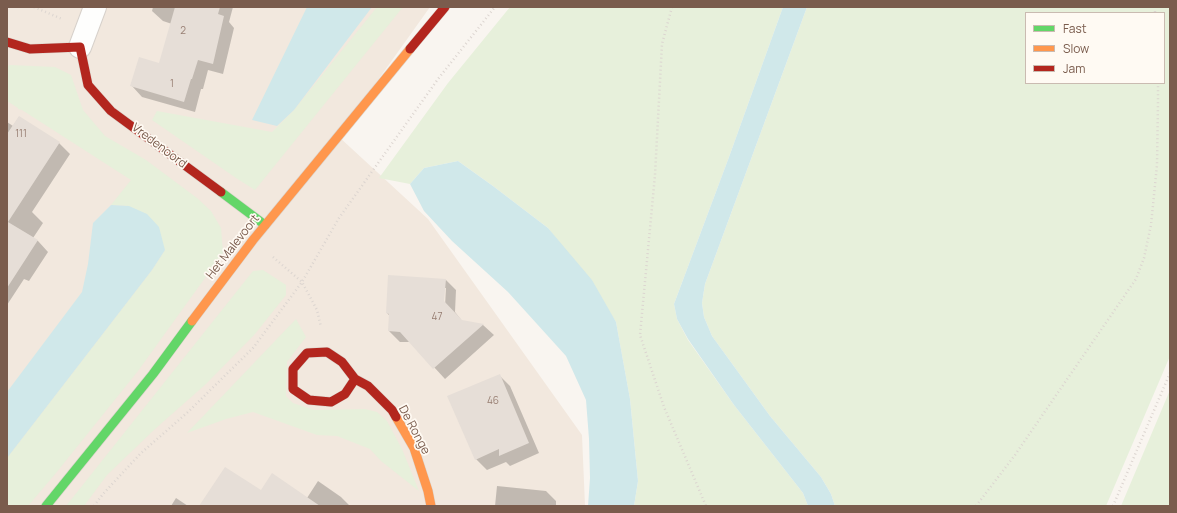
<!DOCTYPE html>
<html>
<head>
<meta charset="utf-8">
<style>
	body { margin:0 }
	#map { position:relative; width:1177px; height:513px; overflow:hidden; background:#f9f5f0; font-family:Manrope,sans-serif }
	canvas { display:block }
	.frame { position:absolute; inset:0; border:8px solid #7a5c4d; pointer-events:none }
	.legend { position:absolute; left:1025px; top:12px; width:140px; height:72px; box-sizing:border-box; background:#fffaf3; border:1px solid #cabbb1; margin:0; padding:5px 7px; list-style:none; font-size:12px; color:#7a5c4d }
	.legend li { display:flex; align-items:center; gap:8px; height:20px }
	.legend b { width:20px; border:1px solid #cabbb1 }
</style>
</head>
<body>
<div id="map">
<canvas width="1177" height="513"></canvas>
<div class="frame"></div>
<ul class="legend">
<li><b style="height:5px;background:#63d668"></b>Fast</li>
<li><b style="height:5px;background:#ff974d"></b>Slow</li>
<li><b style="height:5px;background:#b3261e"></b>Jam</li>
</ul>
</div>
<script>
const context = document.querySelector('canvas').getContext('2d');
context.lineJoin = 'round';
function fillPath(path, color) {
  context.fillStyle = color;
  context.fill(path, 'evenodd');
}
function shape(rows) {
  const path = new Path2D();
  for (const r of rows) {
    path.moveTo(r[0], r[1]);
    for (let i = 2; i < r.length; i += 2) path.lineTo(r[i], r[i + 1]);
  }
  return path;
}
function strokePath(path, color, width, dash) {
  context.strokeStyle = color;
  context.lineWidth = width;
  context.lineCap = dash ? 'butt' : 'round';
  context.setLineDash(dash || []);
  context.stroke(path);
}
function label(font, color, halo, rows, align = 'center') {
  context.font = font + ' Manrope,sans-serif';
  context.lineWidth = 3.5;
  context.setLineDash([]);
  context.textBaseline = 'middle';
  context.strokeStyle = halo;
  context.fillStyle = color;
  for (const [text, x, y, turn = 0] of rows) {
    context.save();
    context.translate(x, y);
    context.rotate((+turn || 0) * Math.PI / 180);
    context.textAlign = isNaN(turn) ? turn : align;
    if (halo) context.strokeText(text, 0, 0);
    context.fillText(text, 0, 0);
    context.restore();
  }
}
fillPath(shape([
	[7,7,430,7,338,136,428,219,582,435,585,506,7,506]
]), '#f2e8de');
fillPath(shape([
	[377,7,403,7,255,190,236,178,152,120,157,111,272,132,294,110],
	[510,7,783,7,729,157,674,304,677,319,688,340,734,405,803,493,808,506,634,506,638,481,630,399,616,322,548,228,493,186,458,161,424,168,410,184,379,178,448,83],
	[807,7,1170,7,1170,356,1106,506,835,506,831,494,821,477,770,416,712,336,704,317,702,303,705,284],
	[1026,13,1164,13,1164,83,1026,83],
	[10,65,55,67,71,75,83,110,105,136,146,160,197,198,211,211,221,228,223,253,138,371,56,473,28,506,7,506,7,458,152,270,165,250,129,206,111,205,131,180,22,110,18,109,18,108,7,101,7,66],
	[263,270,286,285,286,295,255,334,206,384,155,429,107,475,84,506,66,506,253,271],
	[296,319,306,337,287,362,286,396,293,403,314,410,365,409,377,412,387,421,402,449,419,491,381,461,370,449,337,436,317,435,253,412,226,419,187,433],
	[1170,390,1170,506,1121,506]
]), '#e7f0db');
fillPath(shape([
	[307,7,372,7,294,110,277,126,252,120],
	[783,7,807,7,705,284,702,303,704,317,712,336,770,416,821,477,831,494,835,506,808,506,803,493,734,405,688,339,677,319,674,304,729,157],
	[458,161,493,186,548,228,592,280,616,322,630,399,638,481,634,506,588,506,590,478,589,439,586,400,566,356,508,292,452,241,424,211,410,184,424,168],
	[111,205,129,206,147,214,159,227,165,250,152,270,7,458,7,392,82,292,88,264,93,223]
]), '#d0e8ea');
fillPath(shape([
	[153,7,233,7,229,22,234,28,223,74,208,70,203,89,201,89,195,112,142,97,132,86,160,64,172,24,163,21,152,11],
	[19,117,59,143,70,154,32,212,43,223,33,238,38,241,48,252,29,281,24,279,7,305,7,122,13,126],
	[446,280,456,290,455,312,462,321,483,325,494,335,445,379,411,342,400,342,389,331,390,316,387,313],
	[444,288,446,288,445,306,443,306],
	[499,375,510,386,539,453,510,466,506,462,487,470,476,459],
	[318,481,341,497,350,506,201,506,261,491,307,498],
	[497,486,546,491,556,501,556,506,495,506],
	[176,498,188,506,171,506]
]), '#0003');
fillPath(shape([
	[175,7,220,7,218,14,224,16,213,64,198,60,192,79,191,79,184,102,130,86,139,57,159,63],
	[19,116,60,142,8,222,38,240,7,288,7,134],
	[388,275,446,279,444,301,462,320,484,324,433,369,400,332,388,331,389,314,386,313],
	[500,374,529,443,499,456,499,449,475,460,447,396],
	[225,467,261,490,272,473,320,506,199,506]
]), '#e6ded7');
const street = shape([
	[80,47,95,7]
]);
const fast = shape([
	[221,192,265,225],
	[46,506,153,374,192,321]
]);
const slow = shape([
	[192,321,253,240,410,49],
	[396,417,414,448,428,491,431,506]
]);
const jam = shape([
	[7,42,30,49,80,47,88,85,111,111,221,192],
	[410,49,445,7],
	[355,379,345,394,331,402,309,400,293,389,293,369,307,353,327,352,342,362,355,379,368,386,392,410,396,417]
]);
strokePath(street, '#d7d1cb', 24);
strokePath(fast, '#d9d2cb', 10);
strokePath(slow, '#d9d2cb', 10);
strokePath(jam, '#d9d2cb', 10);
strokePath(shape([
	[34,7,62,19],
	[672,7,662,44,655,175,640,335,664,407,706,506],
	[1155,7,1155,13],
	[273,257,302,282,317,310,321,327],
	[94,506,103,494,140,454,188,412,253,348,302,282,339,218,438,79,495,7],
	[976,506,1015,455,1136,279,1144,258,1151,225,1157,165,1158,102,1158,83],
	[1113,506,1170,373]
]), '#dcd5d0', 2.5, [1, 3]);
strokePath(street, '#fefefd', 22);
strokePath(fast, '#63d668', 9);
strokePath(slow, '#ff974d', 9);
strokePath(jam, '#b3261e', 9);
label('10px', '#977e72', null, [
	["2",183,31],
	["1",172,84],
	["111",21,134],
	["47",437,317],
	["46",493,401]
]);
label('12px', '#7a5c4d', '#fffaf3', [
	["Vredenoord",159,146,37],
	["Het Malevoort",233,247,-52],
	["De Ronge",414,430,62]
]);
</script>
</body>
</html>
